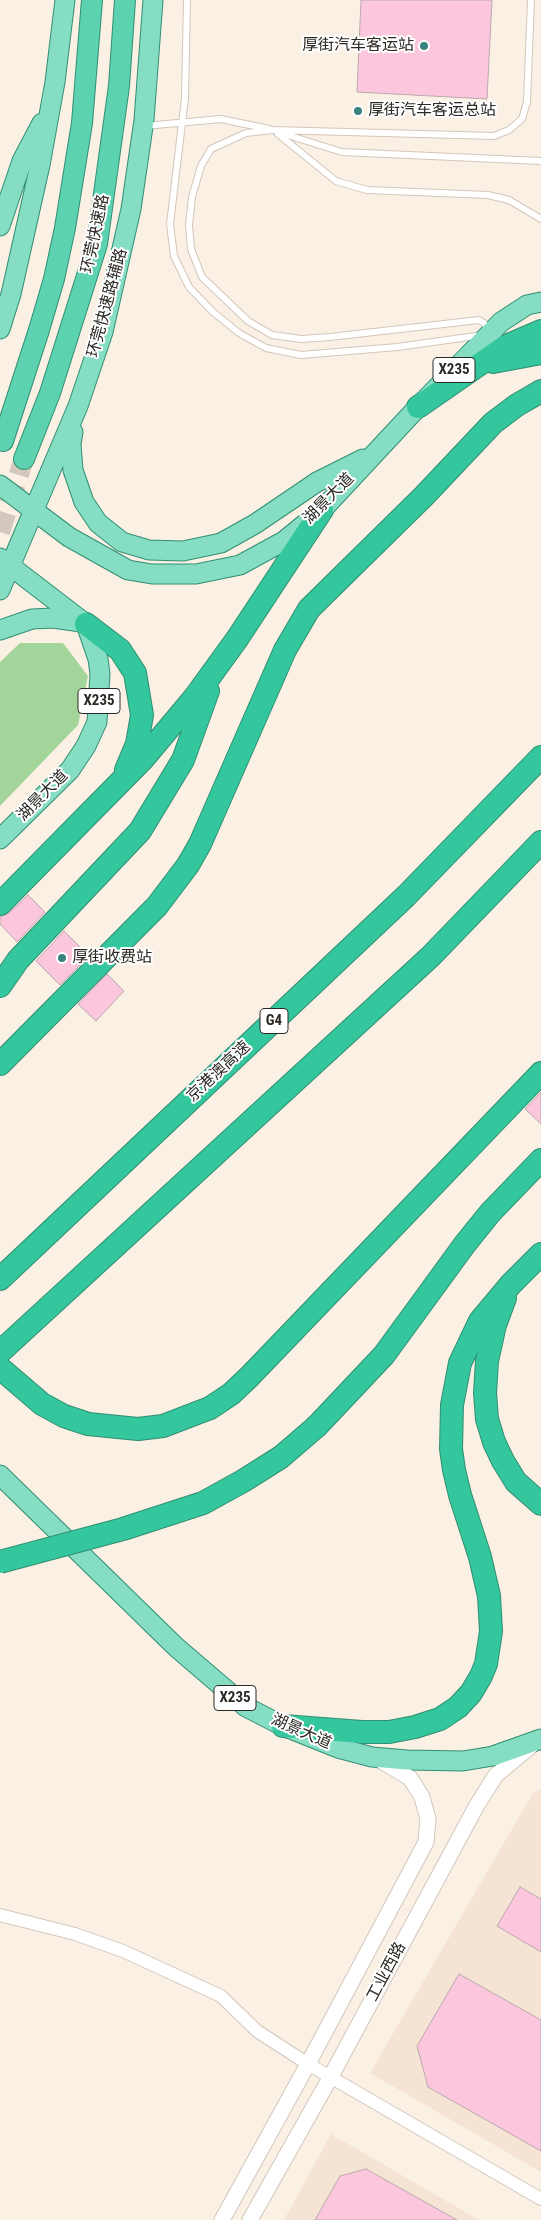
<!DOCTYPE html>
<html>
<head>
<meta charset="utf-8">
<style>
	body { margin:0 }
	canvas { display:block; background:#fbf0e4 }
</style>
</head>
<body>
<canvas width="541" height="2220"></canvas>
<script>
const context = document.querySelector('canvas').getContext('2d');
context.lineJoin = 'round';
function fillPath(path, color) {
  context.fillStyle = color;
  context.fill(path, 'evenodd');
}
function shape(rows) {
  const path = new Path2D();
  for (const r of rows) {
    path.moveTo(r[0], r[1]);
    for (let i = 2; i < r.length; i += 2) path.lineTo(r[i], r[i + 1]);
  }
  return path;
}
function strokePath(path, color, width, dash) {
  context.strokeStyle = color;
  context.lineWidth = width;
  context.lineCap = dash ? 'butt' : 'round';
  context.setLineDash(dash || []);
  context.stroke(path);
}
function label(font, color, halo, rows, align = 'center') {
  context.font = font + ' "Roboto Condensed","Noto Sans SC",sans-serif';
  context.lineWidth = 4;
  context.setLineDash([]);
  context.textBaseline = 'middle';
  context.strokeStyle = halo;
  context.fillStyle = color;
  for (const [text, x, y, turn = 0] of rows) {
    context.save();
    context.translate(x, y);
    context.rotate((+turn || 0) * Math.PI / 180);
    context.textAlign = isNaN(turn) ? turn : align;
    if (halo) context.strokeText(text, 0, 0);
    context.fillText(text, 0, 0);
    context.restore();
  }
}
fillPath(shape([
	[541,1789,541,2172,370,2073,533,1793],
	[331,2134,479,2220,284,2220]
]), '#f5e4d3');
fillPath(shape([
	[20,643,63,643,88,676,78,725,0,806,0,662]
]), '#a3d499');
const building = shape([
	[361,0,492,0,487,99,357,92,361,0],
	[28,895,45,912,17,942,0,924,0,917,9,913,28,895],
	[64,931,89,956,60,985,36,961,64,931],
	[107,974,124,991,96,1021,78,1004,107,974],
	[541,1092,541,1124,525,1109,541,1092],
	[520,1887,541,1899,541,1952,497,1926,520,1887],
	[459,1974,541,2020,541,2151,428,2087,417,2046,459,1974],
	[366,2169,457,2220,315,2220,340,2176,366,2169]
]);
fillPath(building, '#fcc7dc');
strokePath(building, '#b9a9af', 1);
strokePath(shape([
	[0,532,24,459]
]), '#d2c8be', 20, [20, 10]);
const service = shape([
	[187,0,185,98,170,224,174,256,189,287,213,312,239,333,266,348,301,355,397,347,483,335],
	[145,126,221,119,269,129],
	[281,133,342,152,541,161],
	[278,134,336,181,367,190,488,195,509,200,541,219],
	[489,331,484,323,479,320,330,337,301,339,272,335,248,321,202,277,191,249,189,225,192,197,201,166,211,149,246,133,273,130,494,136,509,130,522,119,527,102,531,0]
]);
const minor = shape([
	[0,1915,75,1934,123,1951,221,1996,257,2031,308,2064,541,2199]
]);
const tertiary = shape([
	[222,2220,308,2064,426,1842,428,1819,422,1797,410,1778,378,1759],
	[250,2220,330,2078,477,1805,496,1775,531,1746]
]);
const primary = shape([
	[0,226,22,161,42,123],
	[0,329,11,294,40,165,55,82,65,0],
	[73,432,71,444,73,470,84,502,98,523,122,542,149,550,183,551,221,543,255,524,317,482,363,459],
	[0,485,69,537,128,570,152,574,196,574,240,565,284,541,322,510,418,407,501,322,527,305,541,302],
	[0,558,86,624,98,659,100,674,97,722,86,746,70,770,0,839],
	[0,590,78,406,103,332,131,209,144,120,153,0],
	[0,630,32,619,53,618,81,622],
	[0,1475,176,1647,246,1707,283,1726,338,1748,372,1757,407,1760,463,1761,493,1756,541,1739]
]);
const trunk = shape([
	[3,441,39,330,54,279,65,228,82,123,92,0],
	[24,459,50,393,97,244,119,86,125,0]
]);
const motorway = shape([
	[493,362,541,353],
	[418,407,506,346,541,331],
	[86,624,120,650,135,673,142,715,137,744,126,770],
	[0,904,143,759,195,697,237,639,322,510],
	[0,986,18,960,140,831,183,760,208,691],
	[0,1064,157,906,188,865,200,844,285,650,309,609,424,496,493,423,517,405,541,391],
	[0,1279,406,896,541,757],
	[505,1298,495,1325,487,1361,485,1393,487,1419,494,1442,503,1461,516,1482,541,1504],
	[0,1352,431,956,541,842],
	[0,1368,42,1404,64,1416,88,1424,138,1429,163,1426,210,1408,231,1394,249,1377,541,1073],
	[317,1426,384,1355,465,1244,490,1213,541,1160],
	[283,1726,362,1732,389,1732,415,1727,440,1719,458,1707,471,1693,481,1676,486,1664,491,1631,489,1596,480,1557,460,1495,454,1470,451,1449,452,1405,460,1363,480,1321,511,1284,541,1254]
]);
strokePath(service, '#d2c7bc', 8);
strokePath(minor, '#d2c7bc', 14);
strokePath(tertiary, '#d2c7bc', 17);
strokePath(primary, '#318f72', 21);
strokePath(trunk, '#318f72', 22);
strokePath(motorway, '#318f72', 24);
strokePath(service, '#fff', 6);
strokePath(minor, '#fff', 12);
strokePath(tertiary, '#fff', 15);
strokePath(primary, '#85ddc4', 19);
strokePath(trunk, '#5cd2b0', 20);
strokePath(motorway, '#34c69c', 22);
const motorwayBridge = shape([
	[0,1562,123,1529,203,1503,243,1481,281,1457,317,1426]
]);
strokePath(motorwayBridge, '#318f72', 24, []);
strokePath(motorwayBridge, '#34c69c', 22);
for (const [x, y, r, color] of [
	[424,46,5,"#398280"],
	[358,111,5,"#398280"],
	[62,958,5,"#398280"]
]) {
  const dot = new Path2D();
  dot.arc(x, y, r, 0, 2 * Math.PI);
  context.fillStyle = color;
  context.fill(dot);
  strokePath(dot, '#fff', 2);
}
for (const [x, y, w] of [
	[454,370,42],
	[99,701,42],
	[274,1021,28],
	[235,1698,42]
]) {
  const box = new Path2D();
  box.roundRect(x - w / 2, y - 12.5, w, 25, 4);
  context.fillStyle = '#fff';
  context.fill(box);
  strokePath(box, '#2c2824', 1);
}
label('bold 15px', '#2c2824', null, [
	["X235",454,370],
	["X235",99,701],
	["G4",274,1021],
	["X235",235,1698]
]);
label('16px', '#2c2824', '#fff', [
	["厚街汽车客运站",414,46,"right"],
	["厚街汽车客运总站",368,111],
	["厚街收费站",72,958]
], 'left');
label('16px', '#2c2824', '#fff', [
	["环莞快速路",96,234,-78],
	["环莞快速路辅路",108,303,-75],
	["湖景大道",329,499,-45],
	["湖景大道",43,796,-45],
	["京港澳高速",219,1072,-43],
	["湖景大道",301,1732,24],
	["工业西路",387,1972,-62]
]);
</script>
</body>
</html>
